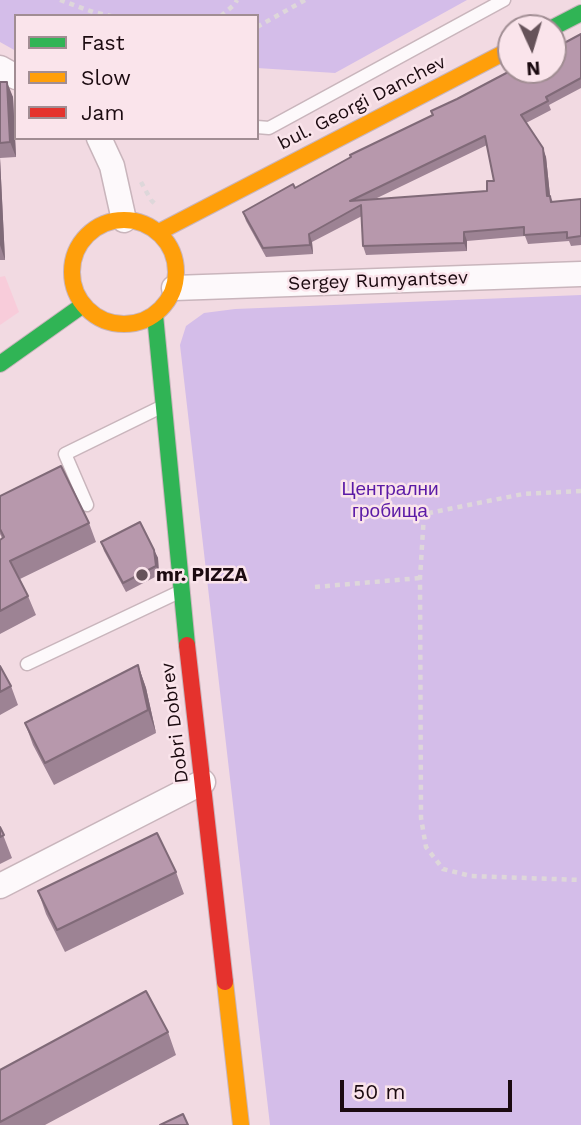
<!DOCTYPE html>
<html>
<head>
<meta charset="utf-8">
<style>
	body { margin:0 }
	#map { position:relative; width:581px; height:1125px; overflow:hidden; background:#f2dae2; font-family:"Work Sans",sans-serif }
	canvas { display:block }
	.legend { position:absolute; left:14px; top:14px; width:245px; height:126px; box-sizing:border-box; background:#fae4eb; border:2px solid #a18d93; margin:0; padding:9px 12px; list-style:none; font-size:21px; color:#1b0a10 }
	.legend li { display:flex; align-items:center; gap:14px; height:35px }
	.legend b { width:35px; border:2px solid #a18d93 }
	.north { position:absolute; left:497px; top:14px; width:70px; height:70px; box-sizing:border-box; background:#fae4eb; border:2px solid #a18d93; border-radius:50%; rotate:176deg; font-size:19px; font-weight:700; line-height:28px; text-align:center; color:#1b0a10 }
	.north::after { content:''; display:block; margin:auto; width:24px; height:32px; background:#66535a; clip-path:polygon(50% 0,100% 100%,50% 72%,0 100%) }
	.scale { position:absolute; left:340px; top:1080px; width:172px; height:32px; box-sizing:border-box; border:4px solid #1b0a10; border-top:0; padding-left:9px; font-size:21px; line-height:24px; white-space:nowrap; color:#1b0a10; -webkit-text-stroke:5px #fae4eb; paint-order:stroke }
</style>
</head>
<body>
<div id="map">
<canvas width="581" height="1125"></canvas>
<ul class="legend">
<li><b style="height:9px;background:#30b455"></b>Fast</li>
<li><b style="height:9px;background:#ff9f0a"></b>Slow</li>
<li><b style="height:9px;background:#e5322d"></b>Jam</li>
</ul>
<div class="north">N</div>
<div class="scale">50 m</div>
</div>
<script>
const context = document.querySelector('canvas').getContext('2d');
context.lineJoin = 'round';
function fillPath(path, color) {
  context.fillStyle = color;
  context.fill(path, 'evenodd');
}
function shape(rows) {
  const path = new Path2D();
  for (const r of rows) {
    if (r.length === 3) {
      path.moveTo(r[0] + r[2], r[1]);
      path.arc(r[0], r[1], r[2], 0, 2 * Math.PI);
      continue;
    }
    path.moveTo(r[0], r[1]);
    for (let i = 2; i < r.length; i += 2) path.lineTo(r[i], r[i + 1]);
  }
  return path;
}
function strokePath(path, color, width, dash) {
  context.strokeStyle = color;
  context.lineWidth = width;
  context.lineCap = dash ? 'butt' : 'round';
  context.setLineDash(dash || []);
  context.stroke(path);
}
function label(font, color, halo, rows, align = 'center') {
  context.font = font + ' "Work Sans",sans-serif';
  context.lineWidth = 5;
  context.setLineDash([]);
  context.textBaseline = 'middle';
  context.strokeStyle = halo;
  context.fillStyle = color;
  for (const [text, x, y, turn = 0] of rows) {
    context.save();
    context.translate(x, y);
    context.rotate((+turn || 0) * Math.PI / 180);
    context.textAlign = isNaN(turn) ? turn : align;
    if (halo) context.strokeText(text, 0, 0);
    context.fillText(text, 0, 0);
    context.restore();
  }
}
fillPath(shape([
	[5,276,19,312,0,325,0,277]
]), '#f8ccda');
fillPath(shape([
	[0,0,467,0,335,73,257,68,257,16,16,16,16,51,0,42],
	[581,295,581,1125,270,1125,180,345,186,326,204,313,235,309]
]), '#d4bde9');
const lane = shape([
	[257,127,269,128,504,0],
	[87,505,65,454,159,408],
	[27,664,177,593]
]);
const street = shape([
	[0,68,16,77],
	[99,138,112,166,124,220],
	[174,288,581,274],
	[0,886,203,782]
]);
const fast = shape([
	[552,28,581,13],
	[155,315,187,645],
	[0,364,83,305]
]);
const slow = shape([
	[124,272,52],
	[159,232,511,49],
	[225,982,241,1125]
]);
const jam = shape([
	[187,645,225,982]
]);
strokePath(lane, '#c9b5bc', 15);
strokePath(street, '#c9b5bc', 27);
strokePath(fast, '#c9b5bc', 18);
strokePath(slow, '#c9b5bc', 18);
strokePath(jam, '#c9b5bc', 18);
strokePath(shape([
	[60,0,93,12,111,16],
	[221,16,235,4,237,0],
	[257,27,305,0],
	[141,182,151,200,155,204],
	[581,491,523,494,424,514,420,578,421,818,426,847,443,869,471,876,581,880],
	[315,587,420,578]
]), '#ded7da', 4.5, [5, 5]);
strokePath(lane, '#fdf9fb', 12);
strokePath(street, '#fdf9fb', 24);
strokePath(fast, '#30b455', 16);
strokePath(slow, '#ff9f0a', 16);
strokePath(jam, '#e5322d', 16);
fillPath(shape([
	[581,34,581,88,549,105,551,110,526,123,546,157,550,196,553,202,581,199,581,245,571,246,569,241,528,244,525,236,467,241,467,251,366,255,363,246,362,216,312,242,313,254,266,257,246,221,243,212,553,70],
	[487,145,494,181,487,191,375,199],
	[0,82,13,97,16,157,0,158,5,260,0,260],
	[0,496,89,523,96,542,20,579,28,596,36,615,0,634,0,540,2,538,0,534],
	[101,542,154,550,158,558,159,575,126,592,104,551],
	[138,665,146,688,156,733,54,785,33,745,25,723],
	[0,666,11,686,18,705,0,715],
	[0,827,12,858,0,864],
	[176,872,184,894,65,952,46,914,38,891],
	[168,1032,176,1055,45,1125,0,1125,0,1070]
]), '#9d8394');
fillPath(shape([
	[7,82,13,97,16,157,10,142],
	[543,148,546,157,551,205,547,196],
	[0,158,5,260,0,245],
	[464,232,467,241,467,251,464,243],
	[309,234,312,242,313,254,310,245],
	[154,550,158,558,159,575,156,566],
	[138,665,146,688,156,733,148,710]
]), '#806a78');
const building = shape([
	[581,34,581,78,546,97,548,101,521,115,543,148,547,196,550,196,551,202,581,199,581,236,567,238,567,232,524,235,524,227,464,232,464,243,363,246,361,205,309,234,310,245,263,248,243,212,293,184,295,188,351,157,350,155,433,115,431,111,457,99,512,70,553,70,553,49,581,34],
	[485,136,494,181,487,181,487,191,350,201,485,136],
	[0,82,7,82,10,142,0,143,0,82],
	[61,466,89,523,10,561,28,596,0,611,0,540,4,537,0,529,0,496,61,466],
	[140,522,154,550,156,566,123,583,101,542,140,522],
	[138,665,148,710,45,763,25,723,138,665],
	[0,666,11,686,0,692,0,666],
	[0,827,4,835,0,837,0,827],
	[157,833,176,872,57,930,38,891,157,833],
	[146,991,168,1032,0,1122,0,1070,146,991],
	[183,1114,188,1125,160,1125,183,1114]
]);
fillPath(building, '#b798ac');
strokePath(building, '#806a78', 2);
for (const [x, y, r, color] of [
	[142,575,7,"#66535a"]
]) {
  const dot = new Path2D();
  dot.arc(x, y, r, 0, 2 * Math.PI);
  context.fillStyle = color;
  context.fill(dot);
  strokePath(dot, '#fae4eb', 2.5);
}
label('19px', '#1b0a10', '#fae4eb', [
	["bul. Georgi Danchev",362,103,-27],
	["Sergey Rumyantsev",378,281,-2],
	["Dobri Dobrev",175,723,-97]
]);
label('19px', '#5b1aa6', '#fae4eb', [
	["Централни",390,489],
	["гробища",390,511]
]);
label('bold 19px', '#1b0a10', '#fae4eb', [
	["mr. PIZZA",156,575]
], 'left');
</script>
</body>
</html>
